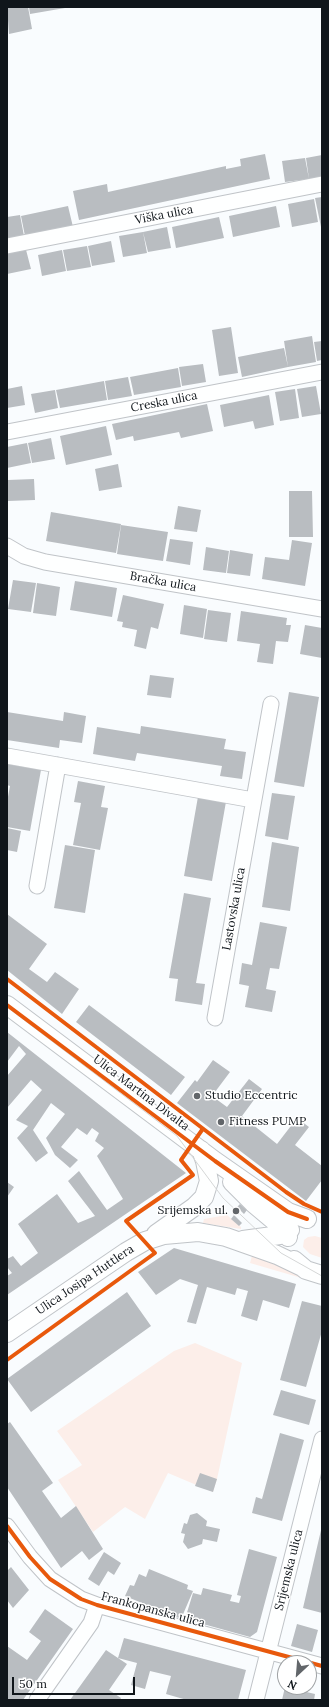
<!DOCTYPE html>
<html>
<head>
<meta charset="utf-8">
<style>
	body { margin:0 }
	#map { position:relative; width:329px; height:1707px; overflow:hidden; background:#f9fcfe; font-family:Lora,serif }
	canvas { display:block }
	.frame { position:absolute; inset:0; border:8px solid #10161b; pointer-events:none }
	.north { position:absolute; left:277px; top:1655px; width:40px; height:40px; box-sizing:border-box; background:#fff; border:1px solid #9fa2a4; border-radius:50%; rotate:206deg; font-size:11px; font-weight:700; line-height:16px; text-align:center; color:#10161b }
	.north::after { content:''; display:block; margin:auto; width:14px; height:18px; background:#62666a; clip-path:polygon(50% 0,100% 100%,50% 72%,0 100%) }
	.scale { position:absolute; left:12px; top:1677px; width:123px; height:18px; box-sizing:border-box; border:2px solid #10161b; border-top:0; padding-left:5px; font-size:12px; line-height:14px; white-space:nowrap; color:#10161b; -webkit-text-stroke:3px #fff; paint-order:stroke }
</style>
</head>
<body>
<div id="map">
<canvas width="329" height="1707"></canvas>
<div class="frame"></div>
<div class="north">N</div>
<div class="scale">50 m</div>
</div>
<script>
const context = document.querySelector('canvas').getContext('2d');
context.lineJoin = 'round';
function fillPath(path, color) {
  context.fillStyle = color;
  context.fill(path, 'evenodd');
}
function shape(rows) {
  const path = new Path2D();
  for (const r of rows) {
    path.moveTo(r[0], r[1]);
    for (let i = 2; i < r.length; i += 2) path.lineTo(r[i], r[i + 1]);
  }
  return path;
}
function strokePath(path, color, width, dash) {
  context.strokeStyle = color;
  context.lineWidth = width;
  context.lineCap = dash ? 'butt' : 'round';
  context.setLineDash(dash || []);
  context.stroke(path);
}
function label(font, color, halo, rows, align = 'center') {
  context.font = font + ' Lora,serif';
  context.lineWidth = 3;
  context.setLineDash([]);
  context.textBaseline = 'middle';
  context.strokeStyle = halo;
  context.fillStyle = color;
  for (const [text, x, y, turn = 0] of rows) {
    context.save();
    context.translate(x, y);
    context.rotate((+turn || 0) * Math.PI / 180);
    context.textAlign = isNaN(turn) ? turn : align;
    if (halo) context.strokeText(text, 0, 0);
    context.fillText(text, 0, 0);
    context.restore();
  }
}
fillPath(shape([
	[227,1215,241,1227,241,1229,203,1223,204,1219],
	[315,1236,322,1238,322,1258,310,1254,303,1247,304,1240,308,1237],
	[253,1252,322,1284,250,1263],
	[195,1343,242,1363,217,1479,213,1492,168,1473,145,1519,125,1507,93,1532,58,1480,82,1465,57,1431,174,1351]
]), '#fceee9');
fillPath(shape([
	[7,7,28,7,32,29,9,34],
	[29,7,65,7,65,8,30,14],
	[265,154,270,179,79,220,73,191,107,184,108,192,226,166,226,169,241,166,240,159],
	[322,155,322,176,309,179,306,158],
	[305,158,309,179,285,182,282,161],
	[322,197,322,226,321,227,315,198],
	[314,199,318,222,292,227,288,204],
	[68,206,73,227,25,236,21,216],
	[276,206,280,227,233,237,229,216],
	[20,215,24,236,7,239,7,217],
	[219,217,224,238,176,248,172,227],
	[167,227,171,248,148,252,143,232],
	[143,232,147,253,123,257,119,236],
	[111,241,115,262,92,266,88,246],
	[25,246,31,269,7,274,7,250],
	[87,246,91,267,67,271,63,250],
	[62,250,66,271,42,276,38,255],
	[231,327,238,373,219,376,212,330],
	[312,336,316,362,288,367,284,341],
	[322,341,322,360,317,361,314,342],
	[284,348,288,367,242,377,238,357],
	[203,364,206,382,182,386,179,367],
	[178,368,181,387,134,395,130,377],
	[128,377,132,396,108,400,105,381],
	[104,381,107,400,60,408,56,390],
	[22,386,25,405,7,408,7,389],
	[316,386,321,414,302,417,297,389],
	[295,389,299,418,280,421,275,392],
	[55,390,58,408,35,413,31,394],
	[269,395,274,425,255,429,253,421,224,427,220,405],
	[207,404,213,431,181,438,179,432,134,441,133,436,116,440,112,424],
	[106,426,112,455,66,465,60,436],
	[51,438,55,459,32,463,28,443],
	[27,443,31,463,7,468,7,447],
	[118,464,122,487,99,491,95,469],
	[34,479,35,500,8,501,8,480],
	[289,491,312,491,313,537,289,537],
	[178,506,201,510,197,532,174,529],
	[51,512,121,524,116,553,46,541],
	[121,525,168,532,163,561,117,554],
	[170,539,193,542,190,565,166,561],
	[292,540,312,543,305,586,262,579,265,557,289,560],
	[206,547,229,551,226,573,203,570],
	[230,550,253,554,250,576,227,573],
	[13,580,36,583,31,612,8,609],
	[75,581,117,588,112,617,70,610],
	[37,583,60,587,56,616,33,613],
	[123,595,164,604,158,629,151,627,146,649,134,646,137,630,122,627,123,622,117,621],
	[184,605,207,609,203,638,180,634],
	[208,610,231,613,227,642,204,639],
	[241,611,287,618,286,625,291,625,288,642,276,641,273,664,257,662,260,644,237,641],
	[305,625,322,628,322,658,300,654],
	[150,675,174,678,171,698,147,695],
	[289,692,319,697,304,787,274,782],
	[7,712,63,721,64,712,86,716,82,743,60,740,59,748,7,740],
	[141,726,226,739,224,749,246,752,242,779,220,776,222,766,137,753,135,761,93,754,97,727,140,734],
	[7,764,41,770,30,831,7,827,7,802,10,786,7,785],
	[78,781,105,786,101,807,108,808,100,850,73,845,81,803,74,802],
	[199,791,227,796,212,881,184,876],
	[272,793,295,796,288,840,265,836],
	[7,828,21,831,17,852,7,850],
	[272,842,299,847,290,911,262,907],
	[65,845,95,850,85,913,54,908],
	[184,893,211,898,196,983,205,984,202,1005,175,1001,178,979,169,978],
	[7,914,47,944,29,969,47,982,55,972,79,989,62,1014,7,970],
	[260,922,287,927,279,969,270,968,266,989,276,991,272,1012,245,1007,249,986,239,984,242,963,252,965],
	[89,1005,185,1077,171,1095,76,1022],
	[7,1032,186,1173,7,1295,7,1276,12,1273,7,1267,7,1259,13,1256,21,1266,38,1253,18,1224,57,1194,78,1223,95,1216,68,1181,79,1171,107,1210,123,1199,97,1156,104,1148,95,1141,99,1133,92,1128,87,1135,77,1128,61,1147,78,1160,70,1168,55,1155,46,1138,65,1114,51,1103,33,1130,48,1153,36,1162,17,1138,28,1126,16,1120,42,1090,31,1080,7,1108,7,1076,26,1054,19,1046,7,1062],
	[213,1060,230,1072,212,1096,227,1107,249,1079,262,1089,242,1116,277,1144,297,1118,309,1127,295,1145,322,1166,322,1180,306,1201,177,1103,195,1080,197,1082],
	[7,1182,14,1187,7,1197],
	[240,1204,247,1210,244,1214,237,1207],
	[234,1215,242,1223,239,1226,231,1219],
	[174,1248,296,1284,289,1308,263,1300,257,1321,241,1316,248,1291,237,1288,235,1295,207,1287,196,1324,187,1322,198,1285,180,1279,156,1295,138,1272],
	[127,1292,151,1326,31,1412,7,1379],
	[302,1301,322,1306,322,1331,306,1387,280,1380],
	[281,1390,316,1400,309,1425,273,1415],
	[10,1422,53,1483,42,1491,61,1518,76,1506,103,1549,89,1560,82,1551,61,1568,7,1487,7,1424],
	[280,1433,304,1440,282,1521,252,1513,256,1497,262,1499],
	[200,1473,217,1479,213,1492,195,1486],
	[197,1513,207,1521,206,1526,220,1529,217,1542,203,1539,202,1544,188,1549,183,1542,185,1534,181,1533,184,1523,187,1524,190,1515],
	[321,1530,322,1530,322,1613,303,1608],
	[249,1549,277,1557,257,1632,250,1637,185,1619,193,1593,201,1595,203,1588,232,1595,230,1601,239,1603,241,1596,237,1595],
	[104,1552,121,1563,114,1575,108,1571,99,1586,88,1579],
	[11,1567,29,1590,13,1608,7,1600,7,1571],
	[149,1569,188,1585,187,1589,193,1591,181,1619,125,1596,130,1585,134,1586,139,1574,146,1577],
	[45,1609,73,1629,23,1700,7,1700,7,1646,27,1660,41,1641,29,1632],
	[297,1624,318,1630,312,1652,291,1646],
	[124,1638,246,1670,238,1700,187,1700,166,1694,171,1676,150,1671,145,1689,131,1685,137,1663,118,1658],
	[106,1650,127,1664,109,1690,121,1698,120,1700,70,1700],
	[285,1687,315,1694,314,1700,282,1700]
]), '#b9bdc1');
const minor = shape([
	[7,246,322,184],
	[7,432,322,372],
	[7,546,24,556,45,562,322,609],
	[7,756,253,800],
	[37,886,58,765],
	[215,1018,271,704],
	[7,1526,30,1557,50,1579,81,1599,97,1605,322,1666],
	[37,1700,91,1623,97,1605],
	[256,1700,322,1439]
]);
const tertiary = shape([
	[7,1005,215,1161,288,1212,307,1219],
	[232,1182,253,1203,278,1224,288,1237],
	[156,1234,194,1207,204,1197,209,1181,205,1161,201,1150],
	[243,1240,280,1235,290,1230],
	[294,1260,306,1270,322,1275],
	[7,1333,126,1252,145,1241,164,1235,198,1232,226,1237,277,1255,302,1267]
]);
strokePath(minor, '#c0c4c8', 17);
strokePath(tertiary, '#c0c4c8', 20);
strokePath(minor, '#feffff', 15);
strokePath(tertiary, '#feffff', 18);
strokePath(shape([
	[7,1007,177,1136,223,1198,281,1253,322,1276]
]), '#d5d7d7', 1);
strokePath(shape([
	[7,979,286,1192,304,1204,322,1212],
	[7,1005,215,1161,288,1212,307,1219],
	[7,1360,155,1253,126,1221,193,1175,181,1160,202,1130],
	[7,1526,30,1557,50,1579,81,1599,97,1605,322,1666]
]), '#e8590c', 4);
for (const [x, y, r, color] of [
	[197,1096,4,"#62666a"],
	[221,1122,4,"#62666a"],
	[236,1211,4,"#62666a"]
]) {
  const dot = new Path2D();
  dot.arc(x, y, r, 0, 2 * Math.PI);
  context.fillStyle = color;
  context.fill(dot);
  strokePath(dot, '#fff', 1.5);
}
label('12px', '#10161b', '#fff', [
	["Viška ulica",164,215,-11],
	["Creska ulica",164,402,-11],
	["Bračka ulica",163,582,10],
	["Lastovska ulica",234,909,-80],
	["Ulica Martina Divalta",141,1093,37],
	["Ulica Josipa Huttlera",85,1280,-34],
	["Srijemska ulica",289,1570,-76],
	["Frankopanska ulica",153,1610,15]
]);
label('12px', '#10161b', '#fff', [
	["Studio Eccentric",205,1096],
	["Fitness PUMP",229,1122],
	["Srijemska ul.",228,1211,"right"]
], 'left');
</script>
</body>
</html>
